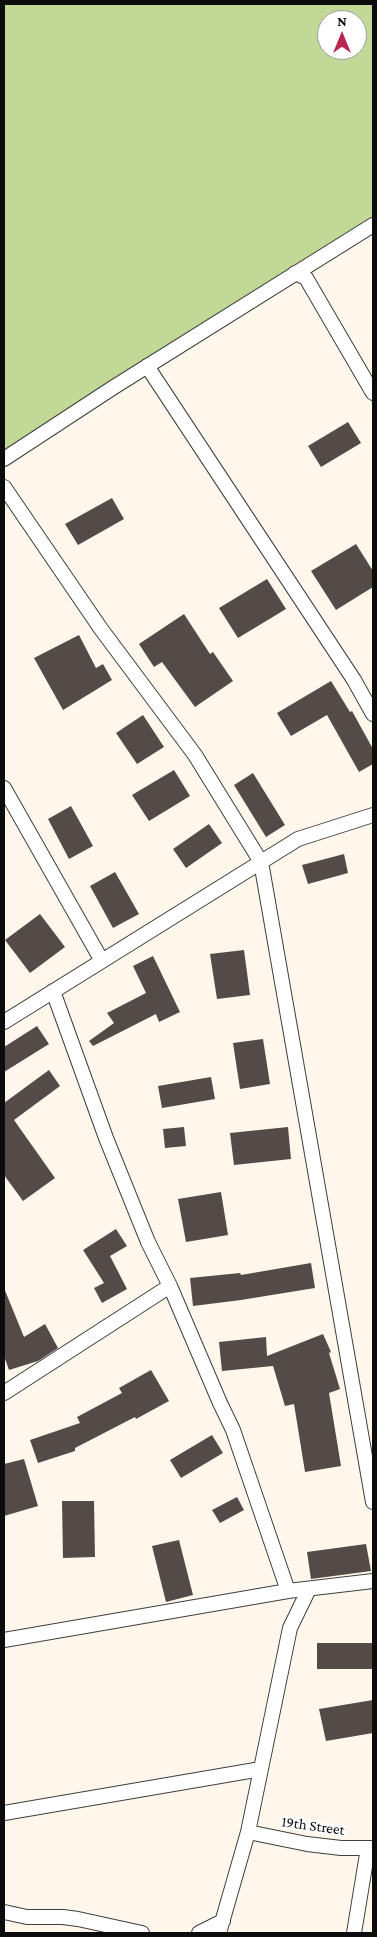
<!DOCTYPE html>
<html>
<head>
<meta charset="utf-8">
<style>
	body { margin:0 }
	#map { position:relative; width:377px; height:1937px; overflow:hidden; background:#fff7eb; font-family:"Crimson Pro",serif }
	canvas { display:block }
	.frame { position:absolute; inset:0; border:5px solid #0c0c0c; pointer-events:none }
	.north { position:absolute; left:317px; top:10px; width:50px; height:50px; box-sizing:border-box; background:#fff; border:1px solid #9e9e9e; border-radius:50%; rotate:0deg; font-size:14px; font-weight:700; line-height:20px; text-align:center; color:#0c0c0c }
	.north::after { content:''; display:block; margin:auto; width:18px; height:22px; background:#b8284e; clip-path:polygon(50% 0,100% 100%,50% 72%,0 100%) }
</style>
</head>
<body>
<div id="map">
<canvas width="377" height="1937"></canvas>
<div class="frame"></div>
<div class="north">N</div>
</div>
<script>
const context = document.querySelector('canvas').getContext('2d');
context.lineJoin = 'round';
function fillPath(path, color) {
  context.fillStyle = color;
  context.fill(path, 'evenodd');
}
function shape(rows) {
  const path = new Path2D();
  for (const r of rows) {
    path.moveTo(r[0], r[1]);
    for (let i = 2; i < r.length; i += 2) path.lineTo(r[i], r[i + 1]);
  }
  return path;
}
function strokePath(path, color, width, dash) {
  context.strokeStyle = color;
  context.lineWidth = width;
  context.lineCap = dash ? 'butt' : 'round';
  context.setLineDash(dash || []);
  context.stroke(path);
}
function label(font, color, halo, rows, align = 'center') {
  context.font = font + ' "Crimson Pro",serif';
  context.lineWidth = 5;
  context.setLineDash([]);
  context.textBaseline = 'middle';
  context.strokeStyle = halo;
  context.fillStyle = color;
  for (const [text, x, y, turn = 0] of rows) {
    context.save();
    context.translate(x, y);
    context.rotate((+turn || 0) * Math.PI / 180);
    context.textAlign = isNaN(turn) ? turn : align;
    if (halo) context.strokeText(text, 0, 0);
    context.fillText(text, 0, 0);
    context.restore();
  }
}
fillPath(shape([
	[4,4,373,4,373,218,4,455],
	[327,20,357,20,357,50,327,50]
]), '#c2d896');
fillPath(shape([
	[348,422,361,443,321,467,308,446],
	[112,498,124,519,78,545,65,524],
	[356,544,373,571,373,587,336,610,311,571],
	[267,579,286,609,238,638,219,608],
	[184,614,210,654,213,652,233,681,195,707,162,662,154,667,139,644],
	[79,635,96,668,103,664,112,680,63,710,34,658],
	[331,681,350,712,352,711,373,749,373,764,359,772,327,715,291,736,277,713],
	[143,715,164,747,137,764,116,733],
	[174,770,190,796,149,821,132,795],
	[253,773,285,825,266,837,234,785],
	[71,806,93,846,69,859,48,819],
	[209,824,222,843,186,868,173,849],
	[344,854,348,873,308,884,302,865],
	[115,872,139,914,113,928,90,886],
	[40,914,65,947,30,973,5,940],
	[244,950,250,995,217,999,210,954],
	[153,956,180,1012,159,1022,156,1014,93,1046,89,1041,114,1023,107,1013,146,993,133,966],
	[37,1026,49,1044,4,1072,4,1047],
	[263,1039,270,1084,240,1089,233,1043],
	[49,1070,60,1086,14,1120,55,1178,23,1201,4,1175,4,1103],
	[211,1077,215,1099,162,1108,158,1086],
	[184,1127,186,1146,165,1148,163,1129],
	[288,1127,291,1159,234,1165,230,1133],
	[221,1192,228,1235,186,1242,178,1199],
	[116,1229,127,1246,110,1256,127,1289,102,1303,94,1288,104,1283,83,1250],
	[311,1263,315,1288,241,1300,193,1306,190,1278,240,1273,241,1275],
	[4,1288,24,1337,45,1324,58,1348,38,1361,9,1370,4,1356],
	[323,1334,331,1352,329,1353,340,1389,329,1393,341,1466,305,1472,294,1404,285,1406,273,1366,222,1371,219,1342,266,1337,267,1356],
	[151,1370,169,1401,136,1419,135,1417,75,1448,75,1451,38,1463,30,1440,80,1423,77,1417,122,1393,119,1388],
	[212,1435,223,1453,181,1478,170,1460],
	[24,1459,38,1506,4,1516,4,1464],
	[237,1497,244,1510,220,1523,212,1510],
	[62,1501,94,1501,95,1557,63,1558],
	[179,1540,193,1595,166,1602,152,1546],
	[366,1544,371,1571,311,1579,307,1552],
	[317,1643,373,1643,373,1669,317,1669],
	[373,1700,373,1733,326,1741,319,1709]
]), '#544b49');
const minor = shape([
	[295,273,306,278,373,393],
	[147,366,354,680,373,714],
	[4,459,114,387,373,225],
	[4,487,101,629,195,755,261,862,373,1502],
	[4,788,102,961],
	[53,991,106,1138,148,1242,170,1286,220,1403,233,1430,288,1591],
	[4,1022,298,839,373,815],
	[4,1393,170,1286],
	[4,1640,288,1591,373,1581],
	[4,1813,261,1769],
	[248,1832,307,1844,341,1848,373,1848],
	[4,1912,27,1917,63,1917,78,1919,142,1933],
	[199,1933,223,1921],
	[219,1933,248,1832,290,1628,309,1589],
	[354,1933,368,1848]
]);
strokePath(minor, '#3f3f3f', 16);
strokePath(minor, '#fff', 14);
label('15px', '#0c0c0c', '#fff', [
	["19th Street",313,1826,8]
]);
</script>
</body>
</html>
